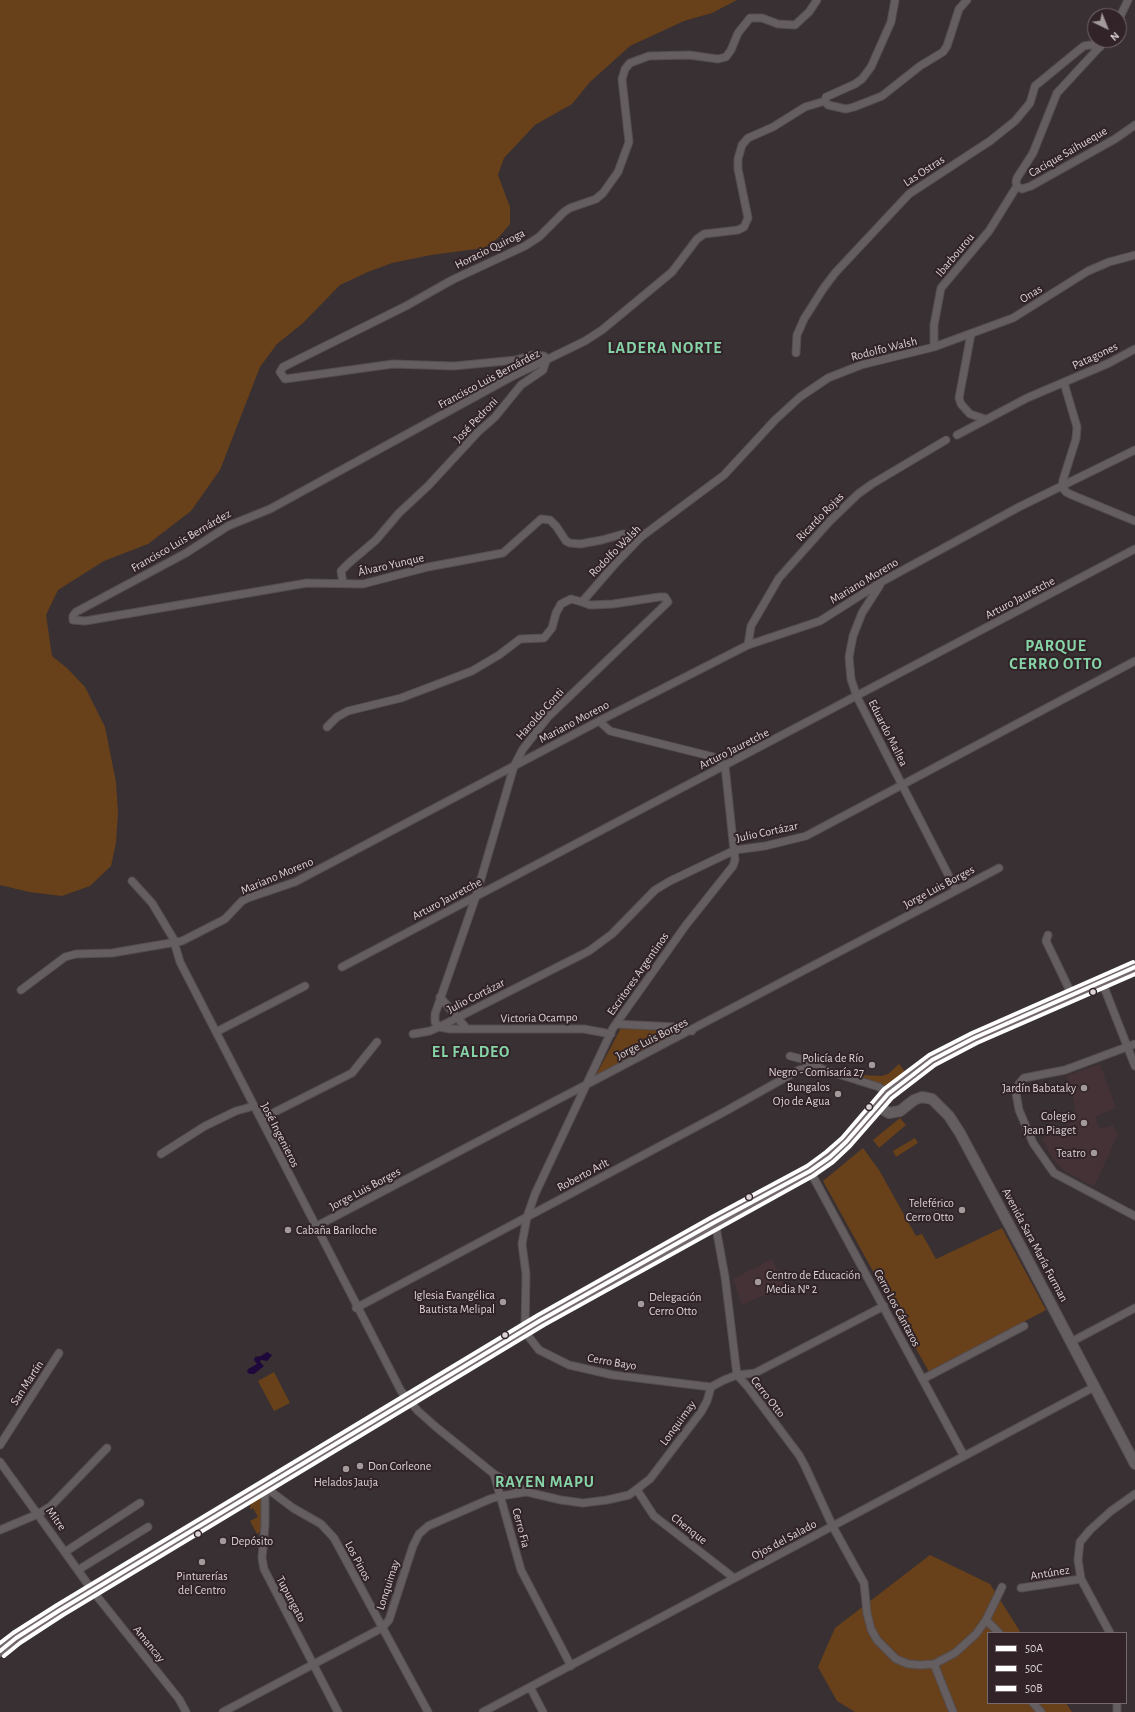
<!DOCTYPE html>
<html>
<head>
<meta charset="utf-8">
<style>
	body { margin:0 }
	#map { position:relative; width:1135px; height:1712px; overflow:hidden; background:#383032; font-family:"Alegreya Sans",sans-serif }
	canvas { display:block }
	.legend { position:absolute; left:987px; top:1632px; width:140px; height:72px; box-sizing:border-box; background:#312327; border:1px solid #75696d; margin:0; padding:5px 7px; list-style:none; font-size:12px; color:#dcd3d5 }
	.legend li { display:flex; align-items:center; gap:8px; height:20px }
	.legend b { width:20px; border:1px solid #75696d }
	.north { position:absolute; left:1087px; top:8px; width:40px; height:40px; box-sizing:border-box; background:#312327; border:1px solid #75696d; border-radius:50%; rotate:137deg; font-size:11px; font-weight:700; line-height:16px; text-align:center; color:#dcd3d5 }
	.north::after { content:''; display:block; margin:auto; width:14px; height:18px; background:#a39a9c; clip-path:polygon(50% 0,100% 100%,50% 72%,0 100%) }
</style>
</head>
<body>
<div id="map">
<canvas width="1135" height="1712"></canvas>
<ul class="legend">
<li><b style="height:5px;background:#fff"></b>50A</li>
<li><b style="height:5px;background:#fff"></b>50C</li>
<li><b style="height:5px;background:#fff"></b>50B</li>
</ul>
<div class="north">N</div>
</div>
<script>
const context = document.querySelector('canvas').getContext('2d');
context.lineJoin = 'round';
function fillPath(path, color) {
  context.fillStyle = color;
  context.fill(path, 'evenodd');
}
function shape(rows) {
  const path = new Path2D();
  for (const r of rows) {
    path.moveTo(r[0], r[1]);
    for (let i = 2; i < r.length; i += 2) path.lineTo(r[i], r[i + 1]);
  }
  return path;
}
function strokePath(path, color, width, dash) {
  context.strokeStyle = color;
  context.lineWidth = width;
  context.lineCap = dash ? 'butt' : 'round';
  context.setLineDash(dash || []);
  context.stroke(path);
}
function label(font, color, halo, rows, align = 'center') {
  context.font = font + ' "Alegreya Sans",sans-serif';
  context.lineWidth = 4;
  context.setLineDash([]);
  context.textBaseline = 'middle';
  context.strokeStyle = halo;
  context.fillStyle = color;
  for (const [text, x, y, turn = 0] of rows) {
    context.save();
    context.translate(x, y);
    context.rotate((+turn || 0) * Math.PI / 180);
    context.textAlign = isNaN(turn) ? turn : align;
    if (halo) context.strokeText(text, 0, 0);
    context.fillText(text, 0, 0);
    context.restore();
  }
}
fillPath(shape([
	[1100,1064,1116,1108,1095,1117,1100,1129,1113,1125,1118,1134,1094,1187,1066,1172,1057,1164,1049,1153,1042,1138,1075,1121,1075,1104,1066,1076],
	[772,1259,784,1286,742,1305,733,1279]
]), '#453237');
fillPath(shape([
	[0,0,737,0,712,13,684,21,630,46,590,82,572,104,535,125,504,158,498,175,510,207,510,224,498,238,484,248,431,255,392,263,368,272,340,285,303,323,277,344,260,367,220,470,191,511,148,544,104,561,58,590,46,615,52,656,67,668,85,687,105,727,116,782,118,813,116,843,111,866,90,886,62,896,29,892,0,885],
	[621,1028,678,1031,680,1034,594,1079],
	[899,1064,906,1073,887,1090,863,1080,861,1075,881,1076,888,1074],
	[900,1118,906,1125,879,1148,873,1140],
	[915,1138,918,1143,896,1157,893,1151],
	[863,1148,879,1170,916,1236,922,1234,936,1259,1002,1228,1046,1310,929,1372,823,1181],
	[274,1372,290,1403,274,1411,258,1381],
	[259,1496,262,1497,263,1518,261,1521,262,1531,257,1534,250,1521,258,1517,253,1508,250,1510,251,1500],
	[930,1555,990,1584,1021,1633,988,1633,988,1703,1066,1703,1072,1712,855,1712,837,1701,818,1667,835,1628]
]), '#68401a');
fillPath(shape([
	[267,1352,272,1355,270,1358,267,1361,261,1360,260,1362,264,1366,254,1374,250,1374,247,1372,248,1369,257,1364,254,1360,255,1357,261,1356]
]), '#1f083c');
const minor = shape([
	[895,0,891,22,871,67,862,79,855,84,826,97,825,101,828,105,846,109,854,107,882,96,920,66,943,52,947,46,959,9,967,0],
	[1119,19,1128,0],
	[1106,40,1057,93,1033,153,1017,178,1016,182,1017,186,1022,189,1031,186,1115,139,1135,125],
	[971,334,959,398,961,404,970,414,985,419],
	[934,347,934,325,941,288,989,231,1017,186],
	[796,353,797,335,804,319,823,289,835,273,909,194,990,141,1015,121,1030,103,1035,86,1074,54,1084,46,1090,45,1100,47],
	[1064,383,1077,427,1076,439,1063,480,1062,487,1066,492,1072,495,1135,521],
	[957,435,1027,398,1109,363,1135,349],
	[641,537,636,535,623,534,602,540,580,544,570,543,566,541,556,526,550,520,541,519,503,553,428,567,363,584,307,583,85,621,73,620,73,616,76,612,186,553,228,526,270,509,513,376,585,341,602,330,672,272,697,239,704,234,738,230,744,227,748,218,738,169,738,159,742,145,748,138,773,127,805,107,825,101],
	[343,583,341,571,349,563,376,540,399,513,428,486,478,432,495,417,521,385,543,370,546,361,544,356,532,355,516,360,454,366,393,364,285,379,280,372,283,367,406,306,452,280,525,246,539,237,564,212,570,208,596,199,603,193,618,172,629,142,622,79,625,69,630,63,649,56,689,55,718,59,726,57,731,50,738,33,750,18,762,18,778,24,795,25,809,12,817,0],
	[880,585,862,613,853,636,849,657,851,679,857,697,956,890],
	[582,602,590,605,613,604,659,597,665,597,668,602,548,717,523,749,514,766,476,896,435,1014,435,1022,439,1027,450,1029,584,1029,611,1034],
	[748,645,751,626,779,578,830,521,858,494,872,484,946,440],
	[599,721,610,731,714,757,725,766,735,860,733,866,686,925,613,1028,535,1194,527,1217,522,1244,526,1274,525,1329,529,1337,539,1350,569,1365,613,1375,711,1387],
	[327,727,337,717,348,711,401,698,472,671,499,655,520,639,544,638,552,628,556,613,561,604,571,599,582,602,615,564,641,537,724,475,775,420,800,397,828,378,861,365,934,347,1013,318,1088,271,1109,262,1135,255],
	[132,881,152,903,173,938,180,962,401,1391,418,1411,436,1427,494,1474,511,1484,527,1492,561,1500,583,1503,607,1500,629,1495,650,1479,701,1412,707,1401,711,1387,724,1380,737,1375,755,1373,884,1306],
	[1048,935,1046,941,1072,995],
	[342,967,1135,549],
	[1102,982,1135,1066],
	[21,990,65,957,76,954,112,953,182,941,225,919,242,901,248,898,295,882,599,721,748,645,820,621,883,581,1019,507,1135,450],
	[440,997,467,1029],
	[616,1024,676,1027,692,1031],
	[216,1032,305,986],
	[413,1034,430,1031,439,1027,589,951,612,934,655,890,670,881,735,850,765,846,806,836,1135,661],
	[1135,1044,1065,1070,1024,1078,1019,1084,1016,1093,1019,1110,1033,1143,1054,1173,1135,1216],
	[790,1056,806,1060,822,1069,879,1087,888,1094],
	[261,1119,352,1073,377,1042],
	[161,1154,205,1126,236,1111,254,1106],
	[810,1171,964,1456],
	[715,1222,725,1277,737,1375,748,1387,799,1455,805,1466,833,1527,864,1583,867,1613,871,1629,877,1640,896,1659,908,1664,920,1665,934,1664,955,1653,976,1634,986,1620,1002,1587],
	[315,1227,999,868],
	[356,1308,724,1112,799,1070,808,1068,822,1069],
	[1071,1342,1135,1308],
	[923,1379,1024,1326],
	[0,1445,59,1353],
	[0,1462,92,1590,179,1699,186,1712],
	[494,1474,521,1570,571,1666],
	[265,1487,293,1508,321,1524,334,1538,428,1712],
	[265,1487,265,1525,262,1558,264,1569,338,1712],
	[637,1490,654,1516,734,1578],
	[0,1530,38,1514,51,1506,107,1448],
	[65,1552,140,1503],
	[78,1570,148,1527],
	[1021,1588,1081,1579],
	[986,1620,999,1633],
	[1110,1633,1081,1579,1078,1560,1080,1542,1090,1530,1111,1511,1135,1494],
	[934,1664,953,1712],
	[530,1687,543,1712],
	[1033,1703,1041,1712],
	[1117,1703,1117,1712],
	[223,1712,382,1628,389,1620,413,1546,419,1534,428,1526,490,1499,501,1496,526,1492],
	[483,1712,1094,1387]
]);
const secondary = shape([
	[877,1106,889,1113,900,1111,914,1100,922,1097,932,1099,949,1116,960,1133,1021,1247,1135,1464]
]);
const primary = shape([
	[0,1651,16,1638,60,1610,541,1320,715,1222,810,1171,830,1157,846,1142,888,1094,907,1078,932,1060,974,1038,1135,967]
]);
strokePath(minor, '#554d4f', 9);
strokePath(secondary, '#554d4f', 12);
strokePath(primary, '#554d4f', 13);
strokePath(minor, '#645e60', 7);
strokePath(secondary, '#645e60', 10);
strokePath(primary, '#74686f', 11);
strokePath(shape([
	[0,1651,16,1638,60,1610,541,1320,715,1222,810,1171,830,1157,846,1142,888,1094,932,1060,974,1038,1135,967]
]), '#fff', 4);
strokePath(shape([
	[4,1656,20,1643,63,1615,544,1325,813,1176,833,1162,850,1146,892,1098,935,1065,977,1043,1135,974]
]), '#fff', 4);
strokePath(shape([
	[0,1643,13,1633,57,1605,538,1315,712,1217,807,1166,826,1152,842,1138,884,1089,929,1055,972,1033,1133,962]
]), '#fff', 4);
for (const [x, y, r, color] of [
	[1093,992,3.5,"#dcd3d5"],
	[872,1065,4,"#a39a9c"],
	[1084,1088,4,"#a39a9c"],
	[838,1094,4,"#a39a9c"],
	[869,1107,3.5,"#dcd3d5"],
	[1084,1123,4,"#a39a9c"],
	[1094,1153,4,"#a39a9c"],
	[749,1197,3.5,"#dcd3d5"],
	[962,1210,4,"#a39a9c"],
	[288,1230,4,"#a39a9c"],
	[758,1282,4,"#a39a9c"],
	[503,1302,4,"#a39a9c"],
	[641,1304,4,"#a39a9c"],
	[505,1335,3.5,"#dcd3d5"],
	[360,1466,4,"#a39a9c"],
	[346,1469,4,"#a39a9c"],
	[198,1534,3.5,"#dcd3d5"],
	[223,1541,4,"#a39a9c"],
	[202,1562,4,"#a39a9c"]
]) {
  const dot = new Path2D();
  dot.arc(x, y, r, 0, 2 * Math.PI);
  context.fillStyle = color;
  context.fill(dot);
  strokePath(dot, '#312327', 1.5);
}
label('12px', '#dcd3d5', '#312327', [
	["Cacique Saihueque",1068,152,-30],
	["Las Ostras",924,171,-33],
	["Horacio Quiroga",490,249,-26],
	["Ibarbourou",955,255,-50],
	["Onas",1031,294,-31],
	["Rodolfo Walsh",884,349,-14],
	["Patagones",1095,356,-25],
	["Francisco Luis Bernárdez",489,379,-28],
	["José Pedroni",476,420,-46],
	["Ricardo Rojas",820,517,-46],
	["Francisco Luis Bernárdez",181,541,-30],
	["Rodolfo Walsh",615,551,-45],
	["Álvaro Yunque",391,565,-13],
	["Mariano Moreno",864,581,-31],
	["Arturo Jauretche",1020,598,-28],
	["Haroldo Conti",540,714,-48],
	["Mariano Moreno",574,722,-28],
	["Eduardo Mallea",888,733,63],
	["Arturo Jauretche",734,749,-27],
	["Julio Cortázar",767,832,-12],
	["Mariano Moreno",277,876,-23],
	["Jorge Luis Borges",939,887,-28],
	["Arturo Jauretche",447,899,-28],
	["Escritores Argentinos",638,974,-55],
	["Julio Cortázar",476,996,-27],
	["Victoria Ocampo",539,1018,-1],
	["Jorge Luis Borges",652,1039,-27],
	["José Ingenieros",280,1135,63],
	["Roberto Arlt",583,1175,-28],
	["Jorge Luis Borges",365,1189,-28],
	["Avenida Sara María Furman",1035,1245,62],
	["Cerro Los Cántaros",897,1308,62],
	["Cerro Bayo",612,1362,10],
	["San Martín",27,1383,-57],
	["Cerro Otto",768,1397,52],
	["Lonquimay",678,1423,-54],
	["Mitre",56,1519,54],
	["Cerro Fia",521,1528,75],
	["Chenque",689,1529,38],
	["Ojos del Salado",784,1540,-28],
	["Los Pinos",358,1561,62],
	["Antúnez",1050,1573,-9],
	["Lonquimay",388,1585,-72],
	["Tupungato",291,1599,62],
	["Amancay",149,1644,51]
]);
label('12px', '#dcd3d5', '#312327', [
	["Policía de Río",864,1058],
	["Negro - Comisaría 27",864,1072],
	["Bungalos",830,1087],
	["Ojo de Agua",830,1101],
	["Jardín Babataky",1076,1088],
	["Colegio",1076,1116],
	["Jean Piaget",1076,1130],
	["Teatro",1086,1153],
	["Teleférico",954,1203],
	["Cerro Otto",954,1217],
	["Cabaña Bariloche",296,1230,"left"],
	["Centro de Educación",766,1275,"left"],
	["Media Nº 2",766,1289,"left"],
	["Iglesia Evangélica",495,1295],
	["Bautista Melipal",495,1309],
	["Delegación",649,1297,"left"],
	["Cerro Otto",649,1311,"left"],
	["Don Corleone",368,1466,"left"],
	["Helados Jauja",346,1482,"center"],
	["Depósito",231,1541,"left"],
	["Pinturerías",202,1576,"center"],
	["del Centro",202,1590,"center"]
], 'right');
context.letterSpacing = '1px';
label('bold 16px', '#86d3a7', '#312327', [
	["LADERA NORTE",665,348],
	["PARQUE",1056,646],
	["CERRO OTTO",1056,664],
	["EL FALDEO",471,1052],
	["RAYEN MAPU",545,1482]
]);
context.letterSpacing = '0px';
</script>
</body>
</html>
